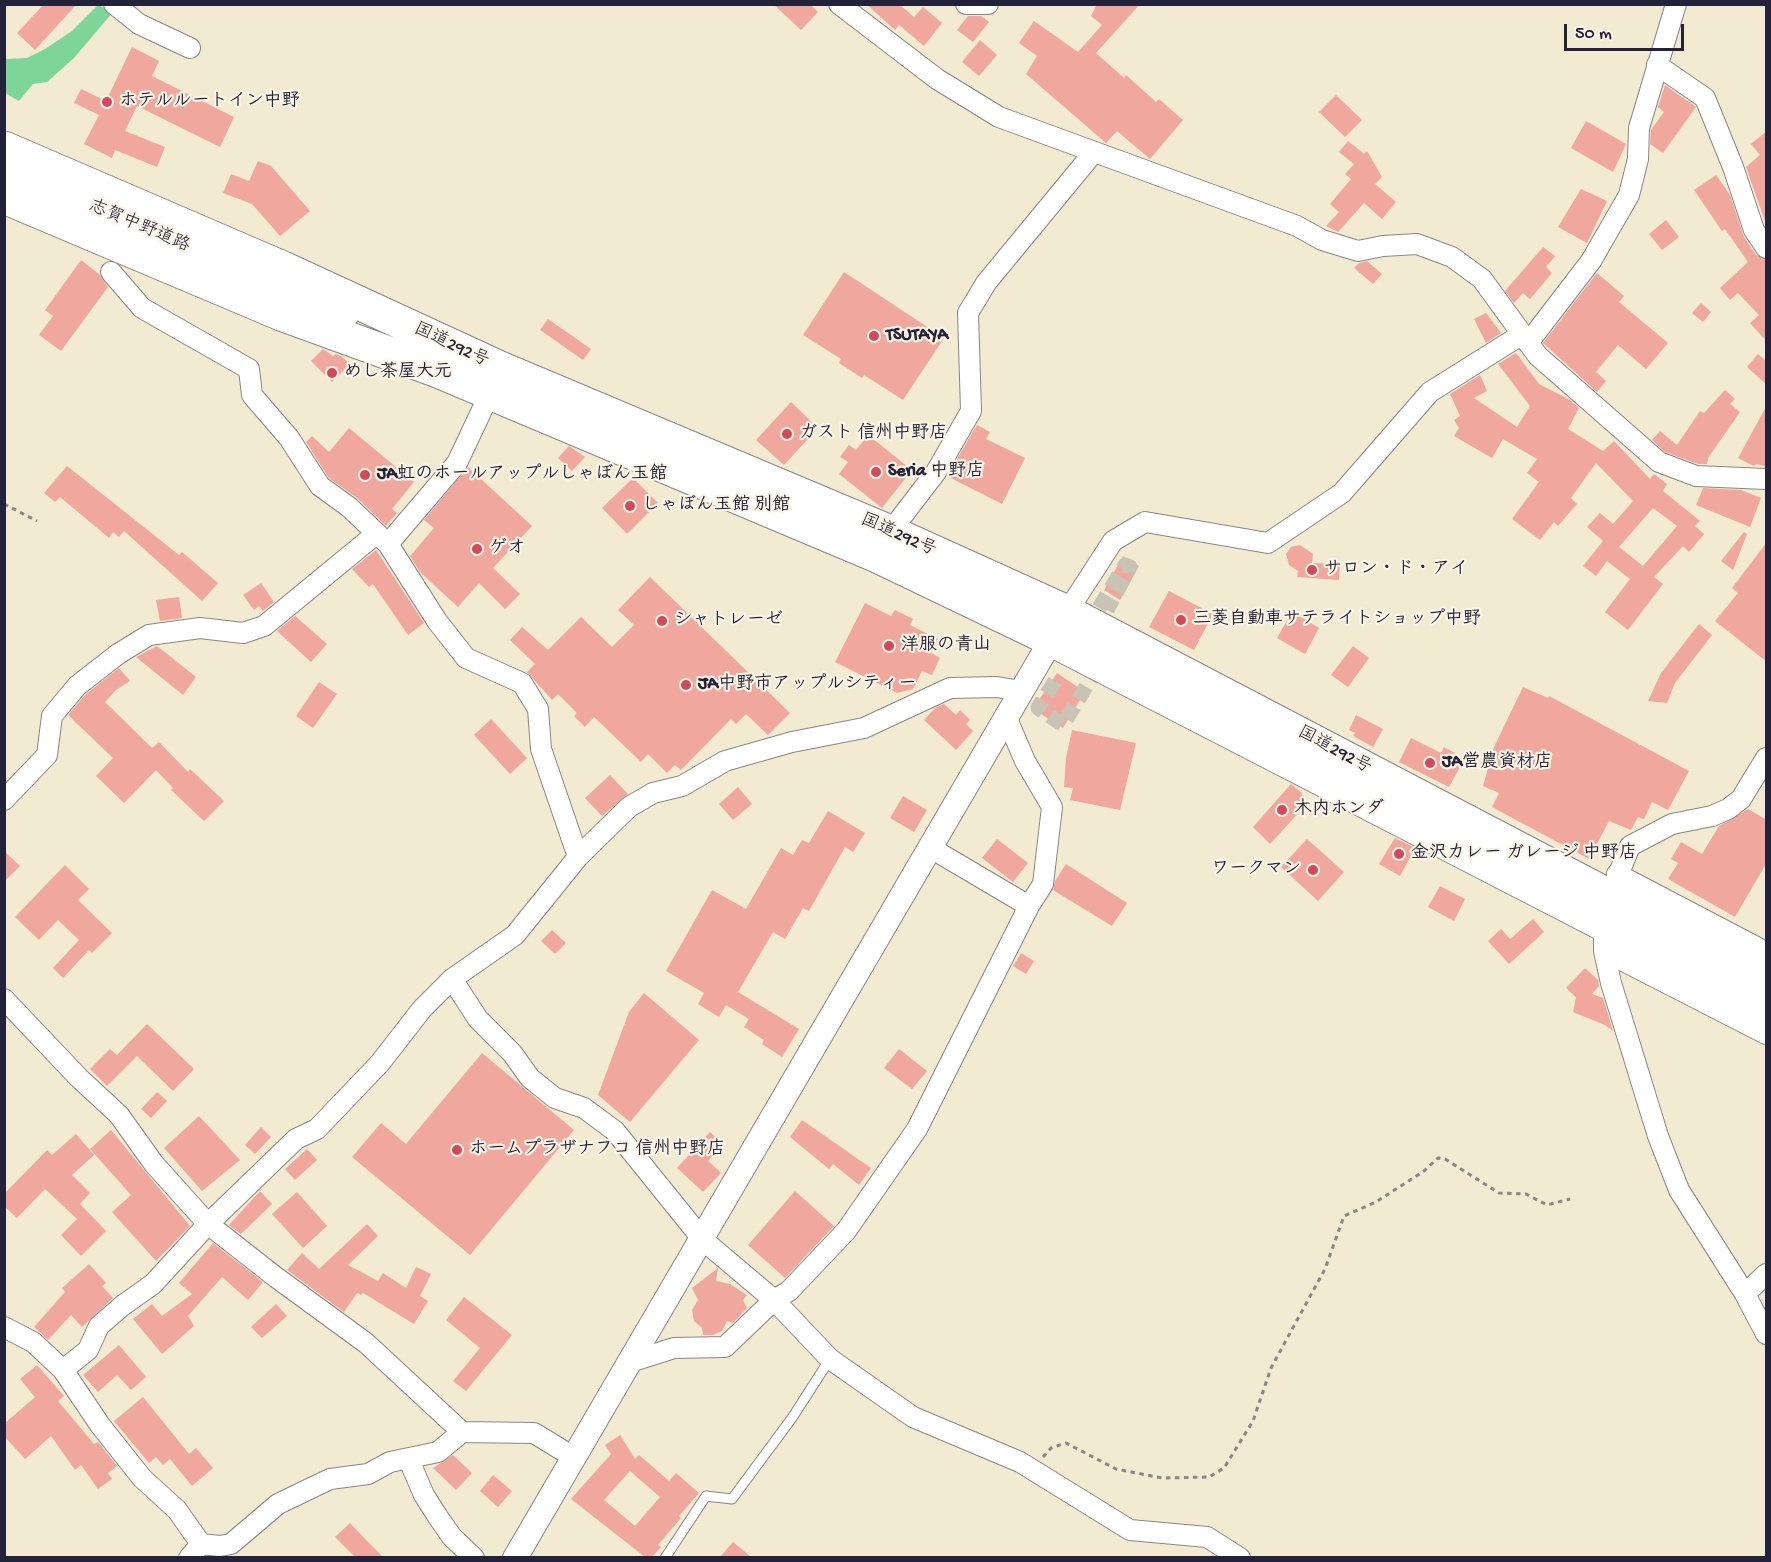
<!DOCTYPE html>
<html>
<head>
<meta charset="utf-8">
<style>
	body { margin:0 }
	#map { position:relative; width:1771px; height:1562px; overflow:hidden; background:#f2ebd2; font-family:"Gochi Hand",sans-serif }
	canvas { display:block }
	.frame { position:absolute; inset:0; border:6px solid #22223b; pointer-events:none }
	.scale { position:absolute; left:1564px; top:24px; width:120px; height:27px; box-sizing:border-box; border:3px solid #22223b; border-top:0; padding-left:8px; font-size:18px; line-height:21px; white-space:nowrap; color:#22223b; -webkit-text-stroke:4px #fcf5e5; paint-order:stroke }
</style>
</head>
<body>
<div id="map">
<canvas width="1771" height="1562"></canvas>
<div class="frame"></div>
<div class="scale">50 m</div>
</div>
<script>
const context = document.querySelector('canvas').getContext('2d');
context.lineJoin = 'round';
function fillPath(path, color) {
  context.fillStyle = color;
  context.fill(path, 'evenodd');
}
function shape(rows) {
  const path = new Path2D();
  for (const r of rows) {
    path.moveTo(r[0], r[1]);
    for (let i = 2; i < r.length; i += 2) path.lineTo(r[i], r[i + 1]);
  }
  return path;
}
function strokePath(path, color, width, dash) {
  context.strokeStyle = color;
  context.lineWidth = width;
  context.lineCap = dash ? 'butt' : 'round';
  context.setLineDash(dash || []);
  context.stroke(path);
}
function label(font, color, halo, rows, align = 'center') {
  context.font = font + ' "Gochi Hand","Klee One",sans-serif';
  context.lineWidth = 4.5;
  context.setLineDash([]);
  context.textBaseline = 'middle';
  context.strokeStyle = halo;
  context.fillStyle = color;
  for (const [text, x, y, turn = 0] of rows) {
    context.save();
    context.translate(x, y);
    context.rotate((+turn || 0) * Math.PI / 180);
    context.textAlign = isNaN(turn) ? turn : align;
    if (halo) context.strokeText(text, 0, 0);
    context.fillText(text, 0, 0);
    context.restore();
  }
}
fillPath(shape([
	[98,5,113,12,74,58,47,82,33,84,19,101,5,93,4,59,27,58,45,49,72,31]
]), '#7dd59a');
fillPath(shape([
	[44,4,77,4,35,50,17,33],
	[773,4,810,4,818,12,801,30],
	[866,4,899,4,914,17,923,7,942,23,924,46,899,25,895,30],
	[1097,4,1140,4,1096,53,1124,78,1126,75,1156,102,1159,99,1183,120,1150,159,1117,131,1106,143,1026,74,1037,56,1019,43,1034,21,1078,52,1102,25,1091,16],
	[968,16,981,16,989,22,973,42,957,30],
	[980,40,997,55,979,76,962,62],
	[132,47,159,61,152,76,234,117,220,147,137,106,125,131,165,147,157,167,115,150,112,158,84,144,99,115,74,103,81,89,106,101],
	[1665,85,1696,107,1663,153,1650,144,1651,130,1664,112,1658,107],
	[1336,95,1362,120,1345,137,1319,112],
	[1586,121,1626,144,1613,172,1571,148],
	[1767,131,1767,227,1746,167,1760,155,1751,144],
	[1348,141,1364,154,1367,151,1382,177,1375,184,1396,202,1382,219,1364,203,1338,232,1326,226,1339,212,1330,204,1351,179,1345,174,1354,164,1339,152],
	[258,161,271,166,310,211,280,236,252,204,223,193,231,174,249,181],
	[1716,175,1730,195,1744,237,1756,255,1767,260,1767,342,1750,323,1759,315,1738,293,1730,300,1720,288,1748,262,1725,229,1722,231,1694,190],
	[1581,189,1607,201,1587,243,1558,227],
	[1666,220,1679,237,1662,250,1649,234],
	[1543,247,1555,256,1546,267,1552,273,1530,299,1523,293,1514,303,1505,291],
	[81,260,99,274,108,287,61,351,39,335,53,316,45,310],
	[1367,261,1382,274,1373,284,1354,268,1359,263],
	[844,272,944,338,903,400,864,375,862,378,839,363,841,359,803,335],
	[1597,273,1624,296,1619,302,1668,343,1646,369,1618,345,1596,372,1606,381,1597,392,1543,343],
	[1701,303,1711,312,1703,322,1692,313],
	[1486,313,1501,333,1486,343,1474,319],
	[548,319,591,349,583,360,540,330],
	[323,349,333,356,336,354,341,356,350,364,332,382,311,361],
	[1516,353,1539,384,1570,400,1579,408,1568,429,1603,451,1614,441,1650,479,1654,474,1667,484,1663,491,1700,521,1695,526,1704,534,1689,552,1683,546,1654,577,1663,584,1628,630,1605,612,1630,579,1607,561,1596,576,1583,566,1603,541,1587,527,1600,513,1613,524,1633,501,1596,463,1571,498,1577,504,1558,526,1554,522,1540,540,1512,519,1539,482,1527,473,1537,459,1503,439,1492,458,1454,436,1459,428,1454,420,1460,416,1450,394,1480,375,1487,391,1474,398,1517,427,1530,406,1498,364],
	[1653,508,1677,526,1643,566,1619,547],
	[1758,354,1767,362,1767,385,1747,367],
	[1725,390,1735,399,1730,404,1740,412,1708,458,1707,464,1698,464,1665,452,1652,440,1660,431,1677,445,1700,411,1704,413],
	[791,402,818,428,784,465,756,440],
	[1767,405,1767,467,1757,464,1754,466,1738,458],
	[977,425,990,432,986,439,1025,458,1002,504,947,476],
	[349,428,414,482,392,509,397,513,386,526,357,498,329,478,306,442,312,436,329,452],
	[868,435,912,470,882,508,839,474,848,462,840,457,849,445,856,450],
	[569,446,585,457,572,471,558,458],
	[67,466,179,555,182,552,218,583,202,601,124,531,119,537,113,532,109,538,60,497,55,502,44,493],
	[468,467,532,526,493,568,520,594,505,609,479,583,458,607,420,572,410,556,434,528,424,520],
	[633,478,658,503,627,534,602,508],
	[1703,488,1741,490,1761,498,1750,527,1696,505],
	[1744,532,1747,534,1733,570,1721,561],
	[1767,542,1767,662,1715,621,1738,593,1732,588],
	[1300,545,1313,554,1312,563,1340,564,1339,580,1297,577,1298,571,1289,565,1286,554,1291,547],
	[376,550,424,623,408,635,373,584,369,587,352,569],
	[1123,556,1139,566,1120,600,1104,590],
	[650,577,790,713,768,735,746,714,736,724,731,719,681,770,675,765,667,773,648,754,641,762,594,717,585,727,574,716,577,713,558,694,552,700,527,672,535,664,510,640,522,627,548,650,581,617,612,647,634,625,618,610],
	[261,583,274,602,263,611,259,606,254,610,243,595],
	[1169,591,1213,614,1194,650,1149,627],
	[179,597,182,618,160,621,156,600],
	[865,603,891,616,895,610,913,619,910,625,938,639,931,653,940,658,932,675,922,671,913,689,897,693,835,662],
	[1292,612,1319,628,1305,654,1277,638],
	[295,616,327,644,311,662,277,631],
	[1699,624,1712,635,1675,683,1667,703,1648,701,1661,673],
	[157,646,196,677,183,695,136,657],
	[1353,646,1369,658,1348,687,1331,675],
	[119,668,130,681,116,690,105,702,152,748,159,742,188,772,190,769,224,801,204,821,171,790,173,788,156,770,124,803,96,776,113,758,68,715,85,695],
	[1057,673,1085,692,1063,728,1033,709],
	[319,682,337,694,313,728,296,716],
	[1523,687,1548,698,1549,696,1689,771,1668,810,1652,802,1644,819,1638,817,1631,830,1609,821,1589,859,1492,807,1499,793,1483,786,1494,747],
	[944,704,956,715,960,710,970,720,966,724,973,731,956,750,924,720,935,708],
	[1356,715,1383,729,1373,747,1353,736,1355,733,1349,730],
	[491,719,527,758,510,774,474,735],
	[1072,730,1136,743,1120,810,1070,800,1073,788,1064,787,1066,758],
	[1411,738,1441,753,1444,747,1458,755,1455,762,1461,765,1449,787,1399,762],
	[610,775,628,794,602,816,585,798],
	[1291,784,1302,793,1303,808,1270,844,1253,827],
	[738,787,752,804,733,820,719,804],
	[903,796,927,810,914,832,890,818],
	[1748,809,1767,820,1767,862,1735,917,1668,879,1678,863,1671,859,1681,842,1702,854,1719,826],
	[828,811,865,833,853,852,845,847,809,911,803,908,785,939,773,932,738,992,799,1029,782,1057,762,1044,764,1040,744,1027,749,1019,726,1005,719,1017,698,1004,704,993,666,971,712,890,746,909,781,848,793,855,802,840,809,843],
	[1395,838,1415,848,1400,876,1379,864],
	[997,839,1028,863,1013,882,982,858],
	[1307,839,1344,872,1318,901,1281,867],
	[4,851,20,866,4,882],
	[1066,864,1127,903,1112,926,1053,890,1055,881],
	[65,865,89,889,78,900,112,933,92,953,89,950,63,978,53,968,79,940,58,920,39,940,15,917],
	[1440,886,1465,899,1454,921,1428,907],
	[1533,919,1544,932,1509,964,1488,941,1501,929,1510,939],
	[552,930,566,943,555,954,541,941],
	[1021,953,1034,961,1026,974,1013,966],
	[1585,968,1598,980,1599,986,1592,994,1603,998,1613,1031,1605,1025,1573,1012,1576,997,1566,988],
	[644,993,699,1040,630,1122,598,1095,629,1012],
	[147,1024,194,1069,173,1091,137,1056,107,1086,90,1069,110,1049,117,1055],
	[899,1049,927,1071,912,1089,884,1068],
	[482,1053,574,1130,470,1255,352,1157,381,1123,406,1144],
	[157,1092,167,1101,151,1118,141,1109],
	[199,1116,240,1160,202,1191,164,1148],
	[802,1120,871,1168,859,1185,833,1164,829,1169,790,1137],
	[261,1127,271,1137,255,1154,245,1145],
	[111,1130,190,1226,156,1261,112,1212,131,1195,90,1149],
	[710,1132,723,1144,708,1161,721,1173,703,1192,677,1168],
	[76,1134,94,1155,72,1175,90,1193,80,1204,106,1231,81,1256,61,1235,77,1219,45,1189,17,1218,4,1206,4,1194,47,1150,52,1155],
	[307,1149,317,1160,295,1180,285,1169],
	[260,1191,272,1204,241,1234,229,1225],
	[795,1191,834,1226,785,1278,748,1245],
	[297,1192,327,1226,303,1248,272,1214],
	[367,1224,378,1236,348,1265,378,1281,383,1273,406,1288,416,1267,431,1274,420,1296,428,1301,414,1324,363,1293,361,1295,357,1293,344,1312,287,1270,302,1253,319,1269],
	[213,1243,263,1282,248,1300,222,1277,188,1316,194,1326,162,1354,133,1319,152,1304,162,1316,192,1294,179,1283],
	[89,1264,106,1283,102,1286,113,1298,82,1327,71,1315,48,1340,34,1327,65,1292,62,1288],
	[718,1268,716,1281,730,1284,747,1295,743,1300,747,1308,733,1323,727,1321,722,1331,713,1335,703,1335,702,1328,694,1321,692,1310,698,1300,692,1288],
	[464,1297,512,1335,466,1391,453,1381,480,1348,446,1320],
	[276,1304,287,1316,262,1338,251,1327],
	[119,1345,146,1377,131,1390,117,1375,98,1392,83,1375],
	[37,1365,64,1396,58,1401,94,1444,98,1442,117,1466,108,1473,112,1479,98,1489,81,1465,75,1470,51,1436,25,1459,4,1436,4,1424,35,1397,20,1379],
	[143,1397,189,1454,196,1448,213,1468,192,1486,170,1459,163,1465,156,1457,149,1463,114,1421],
	[620,1435,635,1459,639,1455,669,1481,676,1473,699,1493,679,1516,681,1518,658,1545,661,1547,652,1557,645,1557,571,1499,611,1454,605,1445],
	[630,1471,660,1497,635,1526,604,1500],
	[453,1455,472,1473,456,1490,433,1468],
	[493,1475,512,1491,498,1507,480,1491],
	[350,1523,365,1539,383,1557,355,1557,335,1537],
	[733,1542,751,1557,720,1557]
]), '#f0a79e');
strokePath(shape([
	[1099,608,1125,565,1130,567,1107,610],
	[1055,681,1038,708,1063,725,1096,670]
]), '#c8c3b4', 15, [15, 8]);
const service = shape([
	[665,1558,706,1496,732,1499,792,1418,830,1359]
]);
const minor = shape([
	[114,4,139,24,190,48],
	[839,4,937,79,999,117,1297,226,1322,240,1358,251,1383,246,1417,244,1452,257,1482,279,1538,356,1659,462,1696,476,1766,479],
	[966,4,988,4],
	[1657,65,1705,98,1733,167,1754,230,1766,248],
	[111,272,142,308,249,369,252,395,289,438,320,486,349,507,388,544,437,621,466,658,522,683,538,709,541,749,578,857],
	[1528,343,1591,261,1629,195,1638,159,1639,128,1676,4],
	[890,532,936,472,971,411,968,313,986,283,1094,152],
	[388,544,457,463,490,393],
	[1067,612,1113,541,1145,522,1268,543,1342,493,1430,392,1521,335],
	[4,800,47,755,52,716,77,686,118,654,149,635,200,628,243,633,264,626,376,534],
	[929,847,1029,906],
	[1617,874,1766,952],
	[1610,895,1630,846,1672,824,1712,816,1728,809,1741,799,1766,758],
	[1604,924,1604,951,1611,983,1658,1136,1679,1190,1745,1294,1766,1334],
	[1604,951,1766,1034],
	[452,979,478,1019,512,1053,530,1078,555,1098,584,1108,615,1131,703,1240,774,1300,830,1359,913,1417,1020,1462,1130,1530,1207,1537,1240,1558],
	[4,999,79,1078,119,1115,154,1164,208,1224,277,1278,366,1343,462,1432],
	[1745,1294,1766,1274],
	[4,1327,33,1342,63,1370,100,1425,142,1478,177,1510,201,1544],
	[630,1362,674,1348,725,1347,774,1300,789,1291,846,1231,917,1129,1029,906,1043,884,1052,807,1025,761,1007,719],
	[63,1370,88,1350,99,1326,122,1306,153,1284,208,1224,296,1139,317,1129,380,1063,422,1009,452,979,515,935,578,857,629,807,653,793,682,786,725,761,792,742,864,728,950,688,997,687,1021,691],
	[409,1460,424,1495,438,1517,452,1537,474,1558],
	[189,1558,201,1544,220,1546,231,1544,278,1504,330,1479,368,1474,390,1462,438,1452,462,1432,534,1433,575,1458]
]);
const tertiary = shape([
	[515,1558,1059,627]
]);
const primary = shape([
	[4,170,345,312]
]);
const trunk = shape([
	[4,148,283,268,500,368,890,532,1067,612,1766,978],
	[4,197,281,314,438,371,875,555,1052,640,1766,1008]
]);
strokePath(service, '#8a8686', 11);
strokePath(minor, '#8a8686', 22);
strokePath(tertiary, '#8a8686', 26);
strokePath(primary, '#8a8686', 32);
strokePath(trunk, '#8a8686', 35);
strokePath(shape([
	[4,504,37,521],
	[1043,1457,1051,1448,1066,1443,1116,1469,1162,1478,1209,1477,1224,1468,1253,1421,1271,1368,1325,1269,1344,1216,1376,1202,1424,1171,1438,1158,1445,1159,1499,1193,1526,1194,1547,1205,1570,1199]
]), '#8a8686', 3, [4.5, 4.5]);
strokePath(service, '#fff', 9);
strokePath(minor, '#fff', 20);
strokePath(tertiary, '#fff', 24);
strokePath(primary, '#fff', 30);
strokePath(trunk, '#fff', 33);
for (const [x, y, r, color] of [
	[107,102,6,"#d1495b"],
	[874,336,6,"#d1495b"],
	[332,373,6,"#d1495b"],
	[787,434,6,"#d1495b"],
	[876,472,6,"#d1495b"],
	[365,475,6,"#d1495b"],
	[630,506,6,"#d1495b"],
	[477,549,6,"#d1495b"],
	[1312,570,6,"#d1495b"],
	[1181,620,6,"#d1495b"],
	[662,621,6,"#d1495b"],
	[889,646,6,"#d1495b"],
	[686,685,6,"#d1495b"],
	[1430,763,6,"#d1495b"],
	[1282,810,6,"#d1495b"],
	[1399,854,6,"#d1495b"],
	[1313,870,6,"#d1495b"],
	[457,1150,6,"#d1495b"]
]) {
  const dot = new Path2D();
  dot.arc(x, y, r, 0, 2 * Math.PI);
  context.fillStyle = color;
  context.fill(dot);
  strokePath(dot, '#fcf5e5', 2);
}
label('bold 18px', '#22223b', '#fcf5e5', [
	["ホテルルートイン中野",119,102],
	["TSUTAYA",886,336],
	["めし茶屋大元",344,373],
	["ガスト 信州中野店",799,434],
	["Seria 中野店",888,472],
	["JA虹のホールアップルしゃぼん玉館",377,475],
	["しゃぼん玉館 別館",642,506],
	["ゲオ",489,549],
	["サロン・ド・アイ",1324,570],
	["三菱自動車サテライトショップ中野",1193,620],
	["シャトレーゼ",674,621],
	["洋服の青山",901,646],
	["JA中野市アップルシティー",698,685],
	["JA営農資材店",1442,763],
	["木内ホンダ",1294,810],
	["金沢カレー ガレージ 中野店",1411,854],
	["ワークマン",1301,870,"right"],
	["ホームプラザナフコ 信州中野店",469,1150]
], 'left');
label('18px', '#22223b', '#fcf5e5', [
	["志賀中野道路",139,227,23],
	["国道292号",451,346,25],
	["国道292号",898,536,24],
	["国道292号",1334,751,28]
]);
</script>
</body>
</html>
